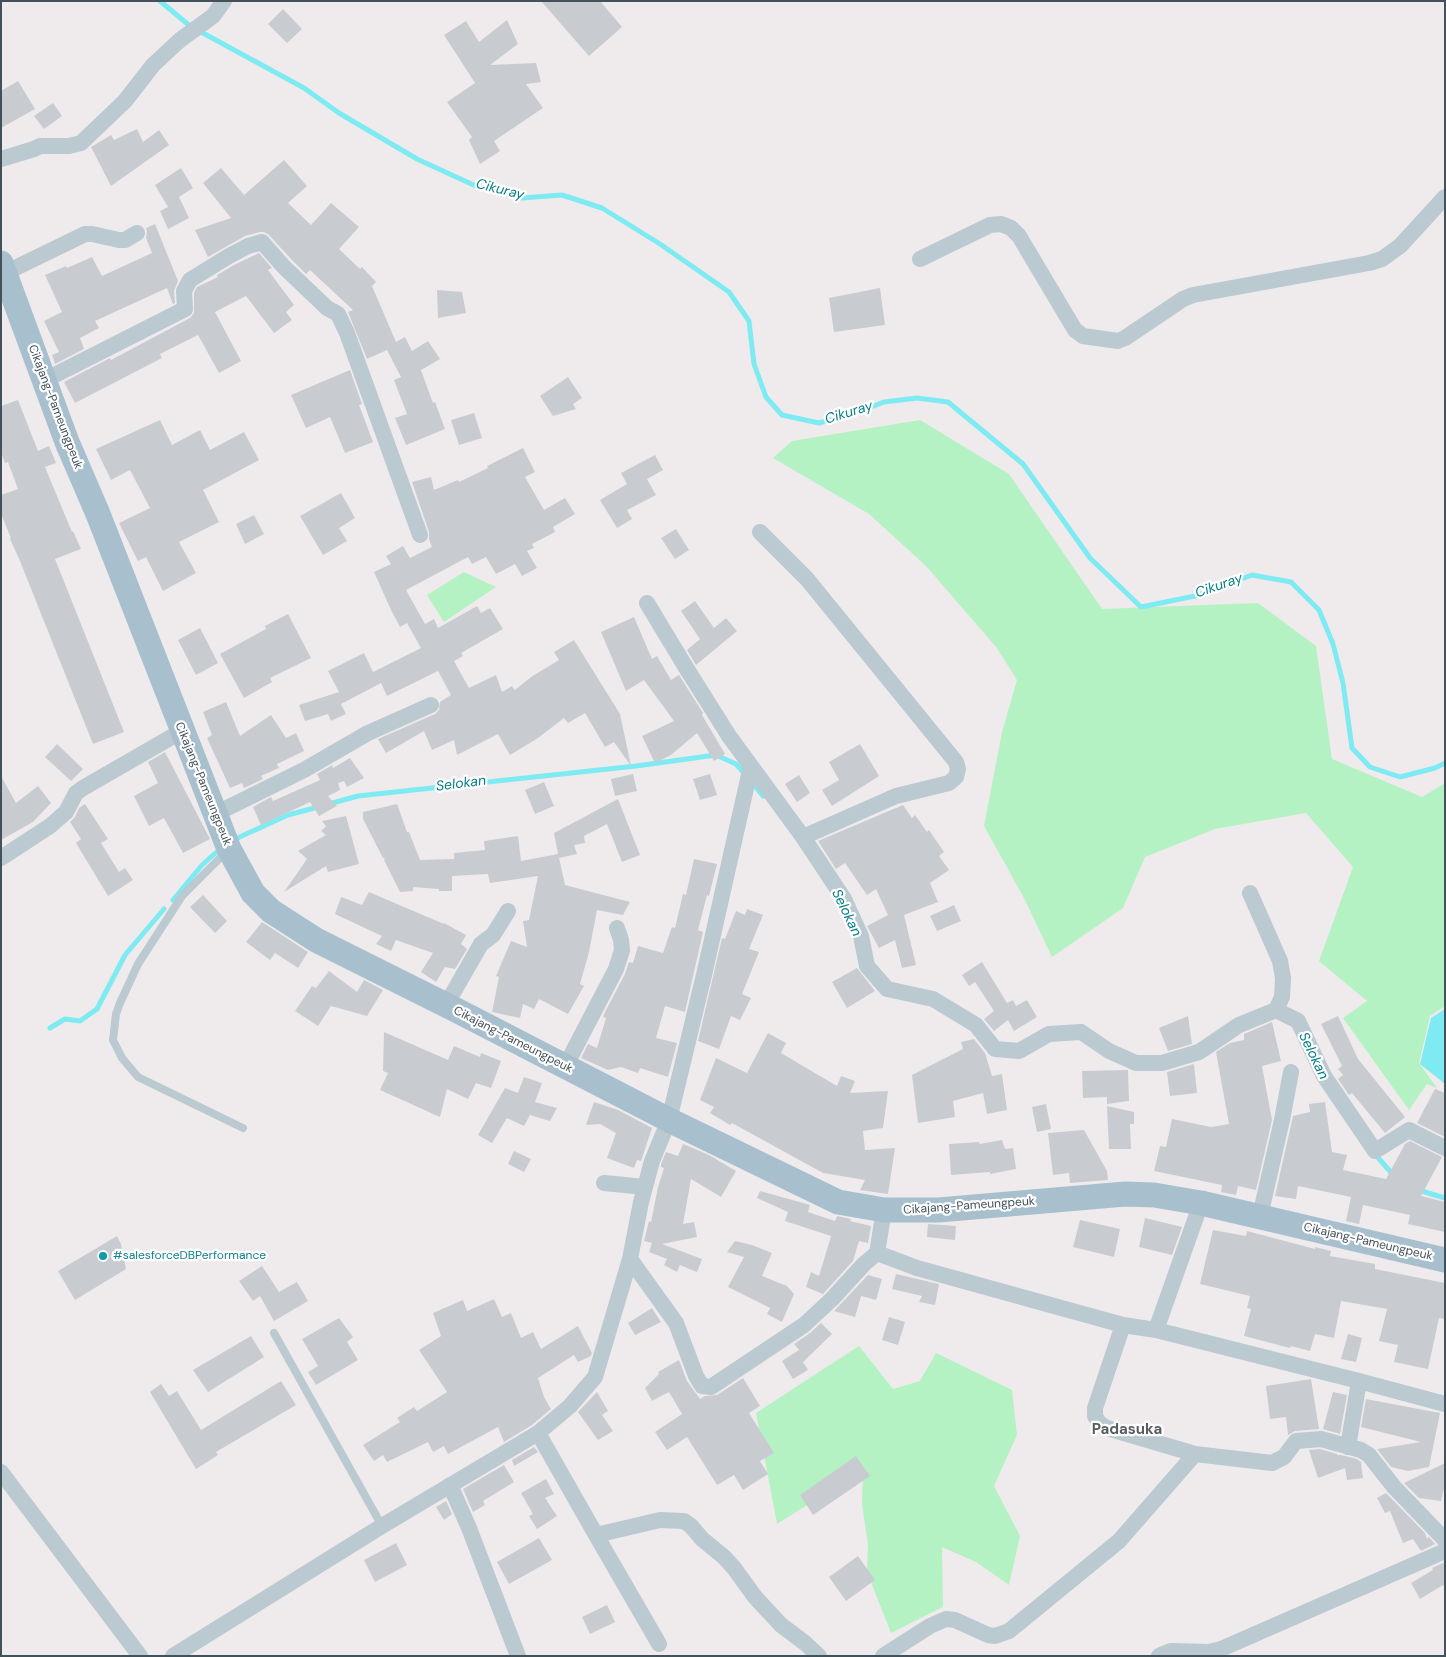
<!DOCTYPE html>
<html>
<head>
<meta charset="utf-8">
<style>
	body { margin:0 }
	#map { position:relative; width:1446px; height:1657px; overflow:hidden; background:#efebec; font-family:"DM Sans",sans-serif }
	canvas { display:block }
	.frame { position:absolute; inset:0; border:2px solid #43525a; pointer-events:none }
</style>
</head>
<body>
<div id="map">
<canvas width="1446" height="1657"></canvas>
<div class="frame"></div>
</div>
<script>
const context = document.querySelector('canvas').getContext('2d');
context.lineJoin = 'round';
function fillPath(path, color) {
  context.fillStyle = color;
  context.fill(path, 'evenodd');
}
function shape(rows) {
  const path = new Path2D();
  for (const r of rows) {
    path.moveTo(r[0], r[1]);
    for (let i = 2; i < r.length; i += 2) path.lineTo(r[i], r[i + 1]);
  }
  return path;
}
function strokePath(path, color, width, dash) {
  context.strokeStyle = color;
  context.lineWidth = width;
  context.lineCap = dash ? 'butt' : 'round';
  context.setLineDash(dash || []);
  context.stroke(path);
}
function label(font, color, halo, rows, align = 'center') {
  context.font = font + ' "DM Sans",sans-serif';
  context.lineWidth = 4.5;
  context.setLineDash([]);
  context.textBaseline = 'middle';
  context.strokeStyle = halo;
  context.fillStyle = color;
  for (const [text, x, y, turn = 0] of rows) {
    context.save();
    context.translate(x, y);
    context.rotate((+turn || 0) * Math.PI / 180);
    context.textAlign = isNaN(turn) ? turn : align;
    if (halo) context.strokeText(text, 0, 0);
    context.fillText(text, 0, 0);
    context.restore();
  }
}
fillPath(shape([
	[920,420,1009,474,1102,609,1258,603,1316,646,1332,759,1422,797,1445,783,1445,1006,1430,1016,1419,1063,1437,1088,1427,1084,1409,1110,1343,1018,1367,1001,1319,961,1353,867,1306,813,1215,829,1145,857,1123,908,1052,957,1024,898,984,826,1002,732,1017,680,996,647,926,566,869,514,773,458,792,441],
	[464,572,496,587,444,622,427,595],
	[859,1346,893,1389,920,1381,936,1353,1012,1390,1017,1435,994,1486,1020,1536,1009,1585,976,1562,942,1547,943,1607,891,1633,867,1572,868,1545,862,1504,863,1470,777,1524,756,1413]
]), '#b4f2c4');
fillPath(shape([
	[1445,1009,1445,1084,1420,1064,1431,1018]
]), '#7eeaf2');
strokePath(shape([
	[160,1,190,26,304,88,339,113,417,159,478,187,522,198,562,195,602,208,660,244,729,292,749,321,754,364,766,397,782,415,819,423,853,414,884,402,917,398,948,402,1023,464,1090,558,1141,607,1195,596,1252,575,1291,582,1319,610,1333,644,1343,683,1352,748,1370,767,1400,777,1435,768,1445,763],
	[751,781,763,796],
	[329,804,358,796,636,766,716,755,736,764,745,774],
	[233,840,288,815,318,807],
	[173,900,202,865,220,849],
	[50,1028,65,1019,80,1021,97,1009,125,955,164,909],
	[1375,1154,1394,1176],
	[1418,1190,1445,1198]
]), '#7eeaf2', 5);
fillPath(shape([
	[541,1,600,1,622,27,589,56],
	[283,9,302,29,287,43,268,24],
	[507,20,518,44,490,65,536,63,541,82,526,84,543,108,494,141,500,151,480,164,469,140,472,137,447,102,475,83,444,35,466,21,479,42],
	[18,81,35,109,1,128,1,91],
	[53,103,62,116,44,129,34,116],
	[137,129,143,142,159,130,169,145,111,186,91,147,111,135,114,140],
	[284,160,307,186,288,203,311,225,331,203,359,227,339,249,360,269,362,267,376,282,372,286,396,342,405,337,412,351,428,341,440,359,421,370,433,403,435,402,445,429,406,445,395,418,407,414,394,380,401,377,387,350,367,359,348,312,353,310,310,270,306,274,290,258,269,235,264,232,260,232,245,236,208,257,195,230,231,218,203,183,221,168,244,195],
	[181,168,193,188,179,197,189,218,168,229,160,211,168,207,155,185],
	[155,224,178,281,174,291,175,303,173,304,167,288,95,321,99,328,80,338,84,349,55,364,52,355,59,352,44,321,62,312,45,275,66,266,67,268,92,257,102,276,152,253,146,238,147,232,146,228],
	[259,253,272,268,268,270,294,305,286,312,292,320,274,333,246,296,215,312,241,361,219,373,198,335,160,354,162,358,75,403,64,382,110,358,111,360,190,318,194,313,194,293,197,287,218,277,217,275,234,265],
	[880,288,885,325,834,332,829,298],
	[437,290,462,292,466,313,438,318],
	[350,370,362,404,359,405,373,442,345,453,330,417,306,428,291,395],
	[568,377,582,398,573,404,576,409,553,416,540,396],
	[18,400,38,451,49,446,56,463,45,467,72,532,73,531,81,549,55,559,124,732,93,744,20,561,10,539,11,538,1,514,1,495,18,489,8,462,5,463,1,452,1,406],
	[474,413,482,438,459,445,451,420],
	[160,420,172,445,200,430,210,450,244,432,259,460,203,490,219,522,179,542,196,573,163,591,146,557,138,561,119,523,150,508,130,470,111,480,96,449],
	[523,448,535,472,525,477,544,510,565,498,575,514,553,527,555,532,532,544,534,548,527,551,537,568,522,576,515,564,496,574,486,557,472,564,468,557,406,590,425,624,434,619,438,628,477,606,481,613,490,608,503,629,461,653,463,656,454,661,469,688,496,675,502,692,512,686,515,690,531,677,559,660,554,652,574,640,620,714,631,766,614,742,605,747,585,713,568,723,564,718,538,738,510,755,498,734,457,755,454,740,432,750,424,731,386,753,378,739,435,714,439,710,440,702,451,695,438,671,387,696,381,683,341,704,346,714,331,721,328,714,305,721,299,705,339,692,328,671,364,653,373,672,421,648,407,623,400,627,391,610,374,572,391,564,386,556,403,546,410,558,432,547,429,539,429,532,412,482,431,477,434,490,458,480,459,482,488,468,487,466],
	[655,455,663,470,647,479,656,495,627,510,632,519,617,528,600,500,627,484,621,473],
	[341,493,355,518,339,528,347,541,323,555,300,516],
	[254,515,264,534,245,544,236,524],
	[676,529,689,550,675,559,661,538],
	[695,601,714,628,726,618,737,631,696,665,687,650,700,639,681,611],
	[288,614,311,658,270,678,272,682,244,698,220,654,266,629,265,626],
	[634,617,652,659,657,656,671,680,679,675,703,713,702,715,725,754,714,761,697,733,671,755,655,763,642,736,674,721,644,680,626,691,601,632],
	[200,628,218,663,196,675,178,640],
	[226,702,240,736,271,715,286,738,296,733,304,751,277,764,279,768,261,776,263,779,244,788,242,783,230,788,207,738,212,735,203,712],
	[57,744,83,769,71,781,45,757],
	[860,744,879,776,832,806,822,790,839,780,829,762],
	[165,752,210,839,183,853,164,818,149,826,134,796,158,783,148,762],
	[350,758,364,778,347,787,344,781,338,783,340,790,328,796,337,806,319,816,310,802,261,825,253,807,271,797,273,801,320,780,317,774,332,765,333,768],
	[633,774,637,791,615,796,611,779],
	[710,774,717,795,700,800,693,779],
	[799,775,810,793,797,802,785,784],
	[1,776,16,803,38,786,51,803,33,822,1,840],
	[544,782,554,806,535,814,525,790],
	[618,799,640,855,622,862,607,824,584,836,585,843,574,845,577,854,559,858,565,885,630,902,623,915,597,910,589,952,580,984,584,986,568,1014,539,999,534,1009,523,1004,520,1018,492,1012,499,977,496,976,511,941,527,947,523,921,529,920,538,876,490,883,488,874,452,876,452,891,439,891,439,889,413,887,413,891,400,892,384,860,385,858,383,858,363,819,363,812,397,804,407,832,409,832,420,860,454,859,454,853,485,850,484,841,518,836,521,861,558,854,554,833],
	[85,804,108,839,101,843,119,872,125,868,133,880,108,896,76,843,81,839,70,822,75,817,79,808],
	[903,805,912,818,915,815,927,832,929,830,944,852,939,856,949,870,930,883,938,902,904,915,916,965,902,968,895,940,879,948,867,926,888,915,876,889,867,895,845,863,836,869,818,841],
	[346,816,359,864,328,872,326,866,284,892,307,859,298,851,326,835,321,831,326,826,322,821],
	[694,859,717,864,709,896,707,895,698,930,703,932,685,1012,665,1006,656,1038,677,1043,668,1077,640,1068,638,1073,621,1067,608,1070,581,1058,588,1044,597,1048,606,1018,603,1017,605,1012,625,974,629,962,633,963,638,946,663,953,672,927,675,928,683,894,686,895],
	[369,892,444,924,444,923,466,935,461,944,467,949,455,969,445,967,436,982,421,972,433,953,396,940,391,951,376,944,382,936,335,914,341,897,362,905],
	[203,895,227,921,215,933,190,907],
	[954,905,961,921,937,931,930,916],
	[747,909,763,915,749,949,759,952,742,994,751,998,740,1020,731,1016,719,1049,698,1041,722,938,725,939,736,911,745,915],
	[262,922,308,952,298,968,275,953,270,960,246,942],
	[982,962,1007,1003,1013,1000,1016,1006,1027,1000,1037,1017,1014,1031,1008,1020,994,1031,984,1019,994,1011,975,982,969,986,962,975],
	[857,968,875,991,847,1008,832,982],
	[329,971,357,992,364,980,383,990,367,1016,331,1006,318,1026,295,1011,312,986,316,988],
	[1188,1016,1192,1044,1168,1051,1159,1028],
	[1338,1016,1358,1059,1405,1117,1385,1133,1352,1093,1349,1095,1338,1079,1343,1075,1338,1069,1342,1066,1321,1024],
	[1272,1022,1281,1061,1262,1066,1272,1120,1256,1190,1238,1186,1236,1195,1221,1192,1222,1185,1154,1171,1160,1146,1166,1147,1172,1119,1211,1127,1229,1124,1216,1052,1230,1043,1244,1040,1244,1034],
	[384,1032,448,1060,454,1046,480,1057,481,1053,501,1061,491,1088,476,1083,468,1099,447,1089,440,1117,380,1090,388,1073,383,1071],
	[768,1033,786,1043,781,1053,837,1086,841,1076,855,1081,850,1093,888,1091,883,1128,863,1131,865,1150,895,1148,888,1194,860,1190,865,1180,823,1173,732,1123,730,1125,710,1113,714,1107,700,1100,716,1058,747,1073],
	[974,1039,985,1053,992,1076,1002,1074,1007,1110,987,1114,983,1093,953,1101,955,1117,918,1123,912,1075,963,1049,961,1042],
	[1194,1064,1197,1093,1170,1096,1167,1072],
	[1128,1070,1129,1101,1107,1104,1107,1097,1083,1098,1082,1071],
	[524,1077,542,1083,535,1102,557,1108,550,1121,530,1115,524,1126,507,1118,492,1143,478,1135,505,1088,518,1093],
	[1435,1089,1445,1093,1445,1137,1417,1123],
	[594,1102,618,1110,652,1128,641,1161,637,1160,634,1168,607,1158,616,1133,600,1124,586,1125],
	[1325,1102,1332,1152,1347,1155,1343,1170,1386,1179,1405,1144,1410,1141,1442,1157,1421,1196,1445,1202,1445,1232,1408,1224,1410,1215,1363,1205,1359,1224,1346,1221,1351,1197,1298,1186,1296,1199,1275,1196,1293,1116,1310,1112,1309,1104],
	[1046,1104,1051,1129,1037,1132,1032,1107],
	[1107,1106,1134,1112,1134,1124,1130,1124,1131,1149,1109,1149],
	[1084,1130,1107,1171,1108,1180,1070,1183,1069,1173,1053,1175,1048,1133],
	[1002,1140,1005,1149,1013,1148,1016,1169,990,1174,990,1172,951,1175,949,1144,979,1142,980,1144],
	[683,1144,709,1155,736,1171,721,1197,691,1179,683,1224,694,1222,697,1237,662,1244,702,1259,697,1272,680,1265,677,1272,664,1265,667,1259,649,1252,652,1243,644,1241,649,1221,651,1222,658,1187,664,1168,661,1167,661,1164,666,1152,678,1156],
	[514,1151,531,1159,524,1172,508,1164],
	[760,1191,810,1205,808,1212,835,1221,837,1216,851,1219,850,1221,871,1226,868,1243,859,1241,853,1261,823,1294,806,1287,811,1272,819,1276,831,1236,785,1221,788,1212,757,1198],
	[1145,1218,1182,1227,1172,1255,1139,1247],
	[1080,1220,1120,1229,1114,1257,1073,1247],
	[928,1224,956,1226,955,1240,927,1237],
	[1213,1230,1246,1236,1247,1231,1315,1249,1315,1247,1331,1251,1330,1256,1375,1264,1375,1269,1445,1283,1445,1319,1439,1318,1428,1369,1394,1362,1398,1345,1379,1341,1387,1309,1341,1301,1334,1338,1315,1334,1310,1351,1291,1346,1290,1348,1244,1336,1251,1309,1247,1308,1250,1296,1200,1284],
	[117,1236,121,1244,126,1269,75,1300,58,1271],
	[735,1241,752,1245,772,1253,762,1276,787,1286,794,1294,782,1322,767,1314,770,1308,728,1287,744,1257,727,1252],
	[262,1266,279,1292,297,1282,308,1301,274,1321,260,1296,253,1301,239,1281],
	[896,1274,939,1284,935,1305,919,1302,922,1296,892,1289],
	[868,1275,882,1279,876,1300,861,1296,855,1317,834,1311],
	[494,1299,502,1317,511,1313,521,1338,533,1332,541,1349,578,1326,592,1353,591,1356,578,1362,574,1355,538,1378,544,1397,551,1409,532,1425,504,1442,498,1427,448,1454,444,1446,433,1452,428,1442,387,1462,383,1455,374,1461,363,1445,400,1422,397,1418,414,1407,417,1411,447,1392,419,1350,441,1336,433,1313,463,1300,467,1311],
	[652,1308,661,1322,635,1335,628,1323],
	[889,1317,905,1322,898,1345,882,1340],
	[339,1318,353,1337,347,1342,358,1360,316,1385,308,1372,318,1366,302,1339],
	[821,1323,832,1334,803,1362,808,1370,793,1379,782,1361,799,1350,794,1344,810,1333],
	[1348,1334,1362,1338,1356,1362,1341,1359],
	[251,1336,264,1357,208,1392,193,1370],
	[679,1360,687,1381,700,1399,705,1396,717,1395,743,1378,760,1406,749,1413,774,1453,760,1461,768,1474,743,1490,734,1475,717,1485,687,1437,667,1450,655,1432,682,1414,669,1392,652,1401,645,1388,659,1374,658,1372],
	[1311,1379,1319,1429,1295,1431,1288,1435,1286,1417,1270,1419,1266,1386],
	[281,1381,296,1405,216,1452,218,1455,196,1469,150,1392,161,1384,169,1396,177,1391,201,1430],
	[597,1392,608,1411,602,1415,613,1431,598,1440,578,1412],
	[1333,1392,1347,1395,1340,1434,1323,1429],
	[1366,1399,1440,1413,1429,1467,1408,1471,1391,1467,1377,1449,1421,1442,1361,1427],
	[534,1447,538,1452,514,1466,512,1460],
	[1320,1449,1337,1454,1337,1455,1341,1455,1357,1459,1362,1463,1361,1463,1363,1478,1347,1480,1345,1468,1318,1478,1309,1450],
	[856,1456,870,1476,813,1515,800,1495],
	[1445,1463,1445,1484,1441,1501,1419,1498,1404,1483],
	[504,1465,514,1482,483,1501,485,1505,473,1512,463,1489],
	[546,1479,554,1494,545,1498,557,1516,537,1529,529,1516,533,1514,521,1493],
	[1386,1493,1425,1533,1427,1539,1429,1537,1435,1544,1421,1551,1413,1539,1403,1543,1390,1511,1385,1513,1377,1498],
	[446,1501,452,1514,444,1520,436,1507],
	[539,1538,552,1560,509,1584,497,1562],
	[396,1543,407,1565,375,1582,364,1560],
	[858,1556,875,1580,846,1601,829,1577],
	[1445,1562,1445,1588,1443,1585,1420,1599,1411,1583,1433,1570,1432,1568],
	[607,1605,615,1622,590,1634,582,1617]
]), '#c8ccd1');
strokePath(shape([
	[226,852,182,896,138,964,120,1003,116,1014,113,1040,122,1058,138,1077,243,1128],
	[274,1333,382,1526]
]), '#bbc9d0', 8);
strokePath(shape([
	[1,159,34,149,40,146,69,146,81,143,125,101,153,65,180,40,213,16,224,1],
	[920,259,990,225,1001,224,1011,228,1019,236,1075,330,1083,336,1118,341,1125,338,1183,299,1193,295,1369,263,1382,259,1400,246,1445,197],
	[5,273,85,234,92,234,119,240,125,240,137,233],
	[43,381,185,309,184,291,190,280,229,256,248,246,262,242,284,267,327,308,338,314,347,333,420,535],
	[760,532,807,579,956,762,958,769,956,777,949,783,896,796,803,837],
	[647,603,685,666,729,736,803,837,844,899,861,936,867,966,887,989,933,999,976,1025,995,1049,1019,1051,1049,1034,1081,1032,1109,1051,1136,1063,1162,1063,1199,1052,1239,1025,1276,1010,1298,1021,1324,1076,1375,1151,1409,1130,1445,1148],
	[215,814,304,770,368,733,431,705],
	[1,858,50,826,66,812,76,793,83,788,182,731],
	[1250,893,1280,961,1283,978,1282,997,1276,1010],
	[446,1005,481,944,493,935,508,911],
	[565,1067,616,969,622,950,621,940,617,928],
	[604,1183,645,1187],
	[1260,1216,1282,1120,1291,1072],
	[877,1253,917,1268,1065,1309,1123,1325,1156,1330,1359,1381,1445,1404],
	[630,1259,676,1323,696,1376,702,1386,711,1387,804,1325,832,1299,864,1264,877,1253,884,1210],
	[1123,1325,1095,1408,1095,1416,1099,1423,1107,1428,1195,1454],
	[1156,1330,1201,1203],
	[538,1433,596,1535,660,1520,684,1521,691,1526,702,1539,724,1557,734,1568,755,1597,781,1625,805,1643,819,1656],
	[1348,1447,1359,1381],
	[1,1472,140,1656],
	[450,1485,469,1528,518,1656],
	[596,1535,659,1644],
	[173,1656,382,1526,538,1433,570,1406,595,1377,630,1259,641,1202,652,1161,669,1120,704,975,751,766],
	[883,1656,930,1626,946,1619,955,1620,988,1635,995,1636,1009,1631,1119,1541,1195,1454,1272,1463,1284,1457,1296,1441,1321,1439,1361,1450,1369,1455,1394,1487,1445,1540],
	[1159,1656,1171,1651,1209,1652,1221,1649,1445,1551]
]), '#bbc9d0', 16);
strokePath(shape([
	[1,263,67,442,98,514,229,849,253,893,271,911,316,940,458,1011,669,1120,838,1202,884,1210,939,1210,1125,1194,1154,1195,1201,1203,1445,1260]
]), '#a8c0ce', 25);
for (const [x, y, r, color] of [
	[103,1256,5,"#0f9aa8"]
]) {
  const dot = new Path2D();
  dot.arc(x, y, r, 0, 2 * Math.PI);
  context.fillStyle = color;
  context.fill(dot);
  strokePath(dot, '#fff', 2);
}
label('12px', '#43525a', '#fff', [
	["Cikajang-Pameungpeuk",55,407,69],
	["Cikajang-Pameungpeuk",203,784,68],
	["Cikajang-Pameungpeuk",513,1040,27],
	["Cikajang-Pameungpeuk",969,1206,-4],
	["Cikajang-Pameungpeuk",1368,1242,13]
]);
label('12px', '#0d838f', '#fff', [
	["#salesforceDBPerformance",113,1256]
], 'left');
label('italic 14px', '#057e88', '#fff', [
	["Cikuray",500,190,14],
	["Cikuray",849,413,-17],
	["Cikuray",1219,586,-19],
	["Selokan",461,784,-7],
	["Selokan",846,913,64],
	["Selokan",1313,1056,64]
]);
label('bold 15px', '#585d61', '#fff', [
	["Padasuka",1127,1430]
]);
</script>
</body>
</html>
